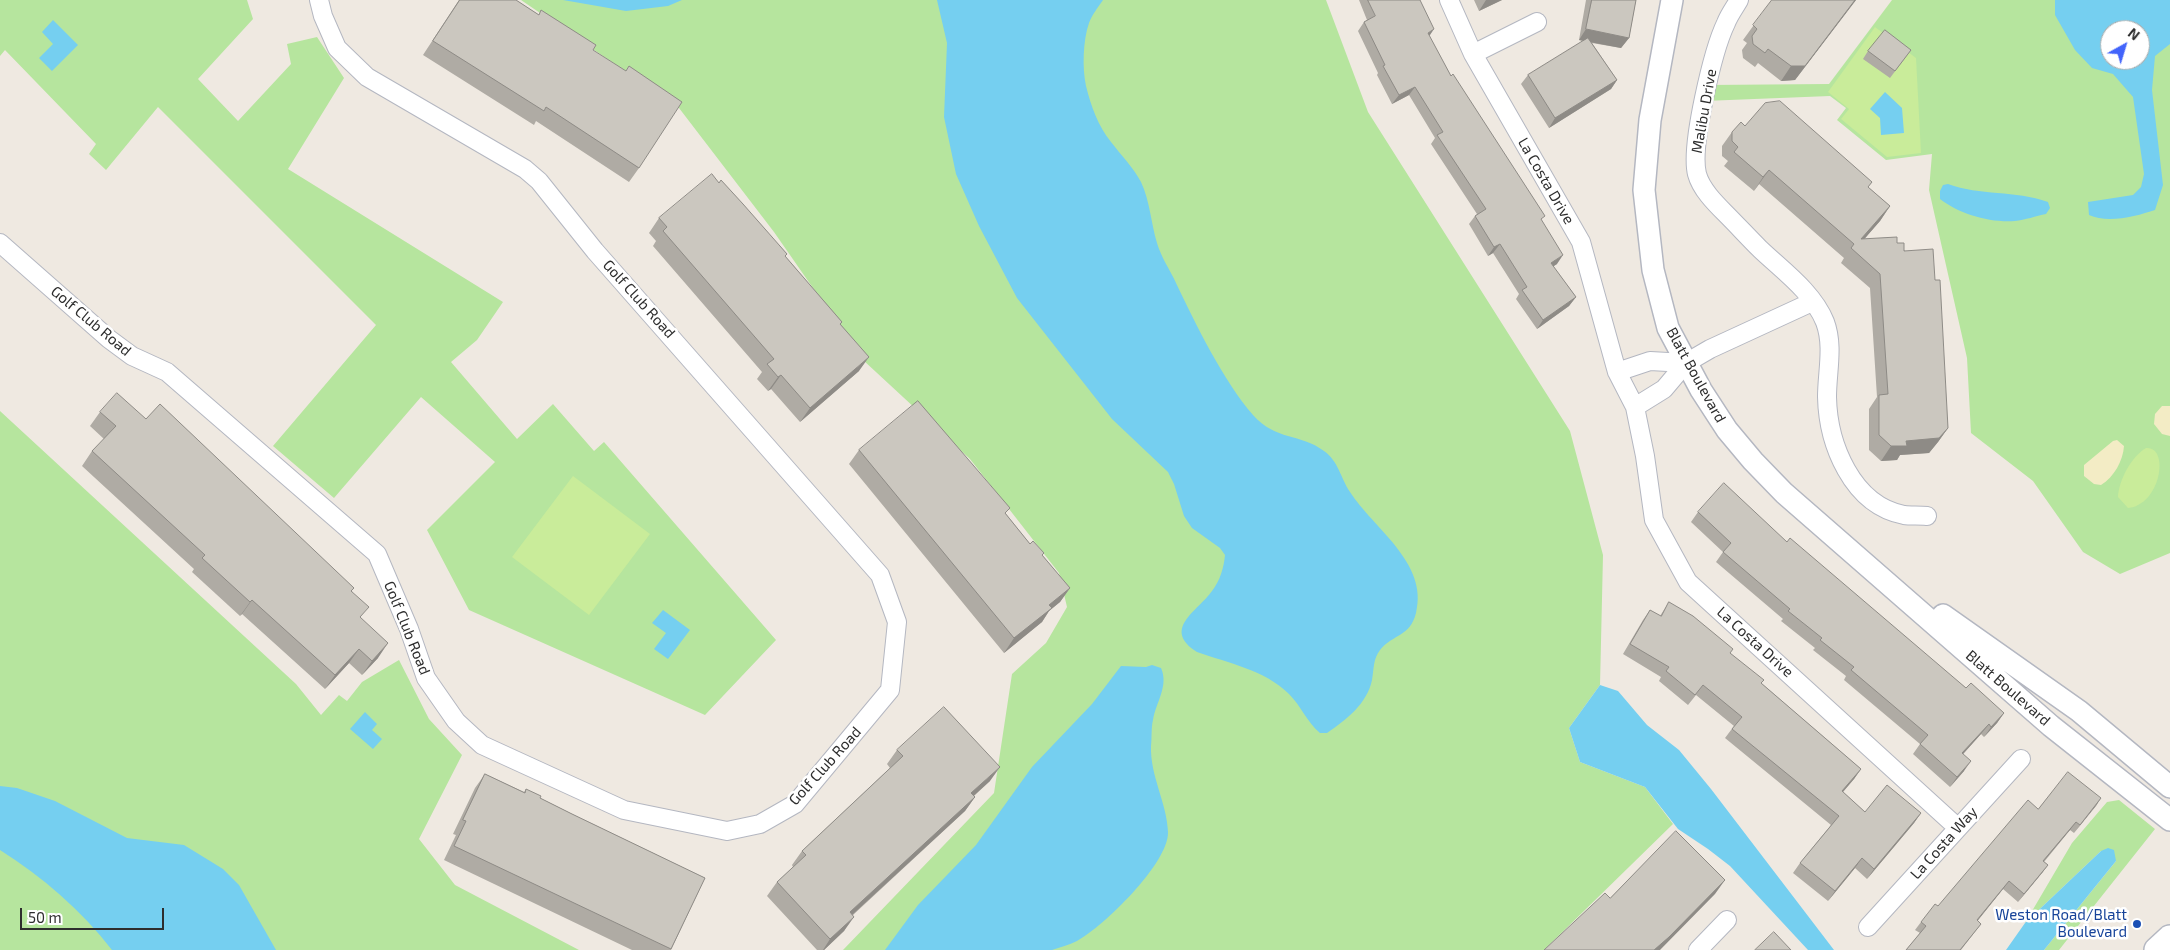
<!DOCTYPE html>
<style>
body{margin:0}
#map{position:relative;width:2170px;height:950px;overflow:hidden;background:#efe9e1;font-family:"Exo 2",sans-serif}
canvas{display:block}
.north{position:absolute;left:2100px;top:20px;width:50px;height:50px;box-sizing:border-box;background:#fff;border:1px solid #ababab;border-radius:50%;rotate:39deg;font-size:14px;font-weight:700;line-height:20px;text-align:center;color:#2e2e2e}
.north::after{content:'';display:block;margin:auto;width:18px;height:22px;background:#4264fb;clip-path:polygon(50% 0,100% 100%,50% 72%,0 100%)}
.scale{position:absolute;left:20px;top:908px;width:144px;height:22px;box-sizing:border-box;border:2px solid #2e2e2e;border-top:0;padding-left:6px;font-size:15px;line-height:18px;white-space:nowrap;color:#2e2e2e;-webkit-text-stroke:4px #fff;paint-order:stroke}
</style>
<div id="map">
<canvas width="2170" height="950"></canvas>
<div class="north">N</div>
<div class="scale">50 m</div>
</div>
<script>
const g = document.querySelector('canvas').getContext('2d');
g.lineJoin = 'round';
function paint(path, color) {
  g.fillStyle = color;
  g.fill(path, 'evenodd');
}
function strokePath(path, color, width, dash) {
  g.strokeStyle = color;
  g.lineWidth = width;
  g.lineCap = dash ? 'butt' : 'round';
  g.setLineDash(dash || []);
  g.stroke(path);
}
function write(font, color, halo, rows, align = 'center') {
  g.font = font + ' "Exo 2",sans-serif';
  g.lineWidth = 5;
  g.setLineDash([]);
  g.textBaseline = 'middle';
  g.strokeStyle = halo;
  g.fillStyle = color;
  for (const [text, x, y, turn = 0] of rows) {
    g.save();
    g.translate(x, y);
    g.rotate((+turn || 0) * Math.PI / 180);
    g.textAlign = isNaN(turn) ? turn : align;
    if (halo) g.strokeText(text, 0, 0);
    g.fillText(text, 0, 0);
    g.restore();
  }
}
paint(new Path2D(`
 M 0,0 L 247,0 L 253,19 L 198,79 L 238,121 L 291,64 L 287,44 L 317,37 L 344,78 L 288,169 L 503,302 L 477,340 L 451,362 L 517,439 L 553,404 L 594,451 L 604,442 L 776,640 L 705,715 L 469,610 L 427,530 L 495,462 L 421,397 L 334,498 L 273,446 L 376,325 L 158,107 L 106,170 L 89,154 L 96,144 L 5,50 L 0,56 Z
 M 521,0 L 1326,0 L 1368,112 L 1570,431 L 1603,555 L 1600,685 L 1569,728 L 1580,762 L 1645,787 L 1673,824 L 1544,950 L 843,950 L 994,793 L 1012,674 L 1046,643 L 1067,607 L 1059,573 L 970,459 L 863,360 L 774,232 L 679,108 Z
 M 1892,0 L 2170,0 L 2170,553 L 2120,574 L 2083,552 L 2033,481 L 1971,433 L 1967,358 L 1929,190 L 1932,154 L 1886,160 L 1837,120 L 1846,108 L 1830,96 L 1704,101 L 1707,85 L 1829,84 ZM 2110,30 L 2140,30 L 2140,60 L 2110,60 Z
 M 0,411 L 296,684 L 321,715 L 339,695 L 347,701 L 362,682 L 399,660 L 429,719 L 462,755 L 419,839 L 455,885 L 579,950 L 0,950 Z
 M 2119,800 L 2155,829 L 2059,950 L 2044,950 L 2116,861 L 2101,851 L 2025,923 L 2072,843 L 2107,802 Z`), '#b6e59e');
paint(new Path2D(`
 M 2162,406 L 2170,406 L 2170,436 L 2162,434 L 2154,424 L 2155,414 Z
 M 2117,440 L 2124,446 C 2123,461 2114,477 2101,485 L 2094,484 L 2084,476 L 2084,465 L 2113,441 Z`), '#f3ecc5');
paint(new Path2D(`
 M 1875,27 L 1916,58 L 1921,153 L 1887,157 L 1841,119 L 1849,109 L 1828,92 Z
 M 2146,448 C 2170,446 2161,505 2128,508 L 2118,497 C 2119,480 2131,457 2146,448 Z
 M 573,476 L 650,534 L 589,615 L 512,557 Z`), '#c9ec9a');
paint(new Path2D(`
 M 563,0 L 682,0 L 668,6 L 626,11 Z
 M 937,0 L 1103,0 C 1098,7 1092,15 1089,23 C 1083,40 1082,68 1086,86 C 1091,106 1098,126 1111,142 C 1121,155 1133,167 1141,182 C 1150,201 1151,223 1157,243 C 1161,257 1170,270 1176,283 C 1195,323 1224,382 1253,415 C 1276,441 1300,433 1324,451 C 1339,462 1340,477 1350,492 C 1373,528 1429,563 1416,613 C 1410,637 1393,634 1380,650 C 1373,659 1374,669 1372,680 C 1367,704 1346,720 1327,733 L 1320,733 C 1307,722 1301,706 1289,694 C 1265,670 1228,663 1197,652 C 1161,629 1198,611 1212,591 C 1220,581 1224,567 1225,555 L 1220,548 L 1192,528 L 1184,516 L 1174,484 L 1168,472 L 1112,419 L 1017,298 L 979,226 L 956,174 L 944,117 L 947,43 Z
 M 2055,0 L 2170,0 L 2170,44 L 2155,56 L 2152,90 L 2163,185 L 2155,210 C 2137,216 2108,224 2089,215 L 2088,202 L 2133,195 L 2141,187 L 2144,174 L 2133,97 L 2113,74 L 2092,68 L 2075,50 L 2055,15 ZM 2110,30 L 2140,30 L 2140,60 L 2110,60 Z
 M 53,20 L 78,45 L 52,71 L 39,58 L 53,44 L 42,32 Z
 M 1885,92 L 1902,108 L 1904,133 L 1881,135 L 1880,118 L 1870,109 Z
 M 1948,184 C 1980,196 2015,190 2048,202 L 2050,208 L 2046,214 C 2036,216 2025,220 2015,221 C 1990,223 1959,214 1940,199 L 1940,191 L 1943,185 Z
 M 663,610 L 690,630 L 668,659 L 654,649 L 666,633 L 652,623 Z
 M 1152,665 L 1161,668 C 1169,686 1156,702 1153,720 C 1151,728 1152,738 1151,746 C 1150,776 1167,803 1168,832 C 1169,863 1103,927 1077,941 C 1069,945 1060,947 1052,950 L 885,950 L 918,905 L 976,845 L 1032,767 L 1092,704 L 1121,666 L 1146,667 Z
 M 1600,685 L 1618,691 L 1647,725 L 1679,750 L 1711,789 L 1834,950 L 1808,950 L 1730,866 L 1708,849 L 1678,829 L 1645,787 L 1580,762 L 1569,728 Z
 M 365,712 L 377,724 L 372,730 L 382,739 L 373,749 L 350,729 Z
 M 0,786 L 17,788 L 55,801 L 127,838 L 184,845 L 223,869 L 239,885 L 276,950 L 112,950 C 81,910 43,877 0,850 Z
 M 2108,848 L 2114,850 L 2116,861 L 2044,950 L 2006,950 L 2025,923 L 2101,851 Z`), '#75cff0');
const minor = new Path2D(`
 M 1449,0 L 1473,54 L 1581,242 L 1617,372 L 1635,407 L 1645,456 L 1654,520 L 1688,582 L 1958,828
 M 1739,0 C 1735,7 1729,15 1726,23 C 1713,50 1690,146 1697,174 C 1701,189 1715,203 1725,213 C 1737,225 1748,237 1760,249 C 1782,270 1813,292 1825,322 C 1834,346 1827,372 1827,397 C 1828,444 1852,505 1904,515 C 1911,516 1919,515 1927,516
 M 1473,54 L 1537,22
 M 0,243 L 109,339 L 132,356 L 167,372 L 377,554 L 409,629 L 426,678 L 456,721 L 482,745 L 624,810 L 727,831 L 760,824 L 795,804 L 890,690 L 897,622 L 880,575 L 595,251 L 539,181 L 525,169 L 367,77 L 337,48 L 323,16 L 319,0
 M 1686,363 L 1710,349 L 1812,302
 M 1617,372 L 1650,361 L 1686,363 L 1664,389 L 1635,407
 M 1868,927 L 2021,759
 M 1698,950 L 1727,920`);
const tertiary = new Path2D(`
 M 1672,0 L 1650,120 L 1644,190 L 1653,270 L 1668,328 L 1701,390 L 1727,430 L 1753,461 L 1784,493 L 2051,726 L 2170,820
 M 1943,615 L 2079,711 L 2170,787`);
const secondary = new Path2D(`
 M 2157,950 L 2170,938`);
strokePath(minor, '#b4b7c1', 20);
strokePath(tertiary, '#b4b7c1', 24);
strokePath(secondary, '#b4b7c1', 28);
strokePath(minor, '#fff', 18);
strokePath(tertiary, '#fff', 21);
strokePath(secondary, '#fff', 25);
paint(new Path2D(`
 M 459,0 L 516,0 L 593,50 L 639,168 L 629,182 L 536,121 L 534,125 L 423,55 Z
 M 1359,0 L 1420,0 L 1429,36 L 1451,76 L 1542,221 L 1557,264 L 1553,266 L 1576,297 L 1569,306 L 1537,329 L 1516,299 L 1519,294 L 1493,253 L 1488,256 L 1469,224 L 1475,216 L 1477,214 L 1431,144 L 1435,138 L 1409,95 L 1392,104 L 1377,75 L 1378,73 L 1358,31 L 1364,22 L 1367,20 Z
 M 1474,0 L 1502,0 L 1479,11 Z
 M 1586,0 L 1636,0 L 1629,38 L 1621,48 L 1592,43 L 1617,80 L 1611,89 L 1549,128 L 1521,84 L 1528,75 L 1583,41 L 1579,40 Z
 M 1772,0 L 1856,0 L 1795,80 L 1781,81 L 1758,63 L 1755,67 L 1743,58 L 1742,50 L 1747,43 L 1743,40 Z
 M 1911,50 L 1890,78 L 1863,59 L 1868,51 Z
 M 1745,126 L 1872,182 L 1868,187 L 1890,206 L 1880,221 L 1864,239 L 1897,243 L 1935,280 L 1948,428 L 1938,442 L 1929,453 L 1900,455 L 1897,460 L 1881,461 L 1869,450 L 1869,409 L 1877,397 L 1870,288 L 1841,263 L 1844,258 L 1759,184 L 1754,191 L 1724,166 L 1728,161 L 1722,156 L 1722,146 L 1732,132 Z
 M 719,183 L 787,254 L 785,256 L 842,322 L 840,325 L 859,371 L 800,422 L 771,389 L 768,391 L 757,379 L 762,372 L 653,246 L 656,241 L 649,233 L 659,218 Z
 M 100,412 L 146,419 L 352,591 L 361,618 L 378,658 L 362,675 L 349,663 L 325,689 L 242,614 L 240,616 L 192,572 L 194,569 L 82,466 L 92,451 L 104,439 L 90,426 Z
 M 859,450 L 1006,514 L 1030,544 L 1044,553 L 1042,555 L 1070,588 L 1060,602 L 1049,611 L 1042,622 L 1004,653 L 849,464 Z
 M 1698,512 L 1787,542 L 1966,688 L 2004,713 L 1997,723 L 1984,737 L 1981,734 L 1963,754 L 1964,771 L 1950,787 L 1913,754 L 1920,744 L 1844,680 L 1846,676 L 1813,650 L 1815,648 L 1781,621 L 1783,619 L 1716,562 L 1723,552 L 1691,522 Z
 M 1669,602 L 1730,653 L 1761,683 L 1861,769 L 1854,779 L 1843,792 L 1865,812 L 1921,813 L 1914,823 L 1867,879 L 1855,868 L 1828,901 L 1793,873 L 1800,863 L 1831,825 L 1725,738 L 1734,726 L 1696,695 L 1688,705 L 1659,681 L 1661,677 L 1623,654 L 1643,620 L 1650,610 L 1660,616 Z
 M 897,750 L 990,781 L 974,796 L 975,797 L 965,811 L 853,915 L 844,931 L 824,950 L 817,950 L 767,896 L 777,882 L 793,867 L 792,865 L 802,851 L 890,768 L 887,764 Z
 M 485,774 L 524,792 L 526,789 L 540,798 L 572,814 L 705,878 L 671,950 L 632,950 L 444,860 L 456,835 L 453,834 L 475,788 Z
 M 2101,798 L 2074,833 L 2070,830 L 2044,862 L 2048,865 L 2042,873 L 2018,902 L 2003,889 L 1977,921 L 1981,924 L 1961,950 L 1906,950 L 1920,933 L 1915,930 L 1921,922 L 1938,906 Z`), '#afaba4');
paint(new Path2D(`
 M 1486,0 L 1502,0 L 1479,11 Z
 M 1855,0 L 1856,0 L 1795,80 L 1781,81 L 1791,66 Z
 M 1434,29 L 1428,38 L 1428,33 Z
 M 1586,29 L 1629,38 L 1621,48 L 1579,40 Z
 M 1617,80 L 1611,89 L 1549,128 L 1555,118 Z
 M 1415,87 L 1409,95 L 1392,104 L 1399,95 Z
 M 1769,170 L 1754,191 L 1763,177 Z
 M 1890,206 L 1880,221 L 1854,251 L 1861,239 Z
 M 1500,244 L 1493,253 L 1488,256 L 1494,247 Z
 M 1563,255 L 1557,264 L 1545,272 L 1551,263 Z
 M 1576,297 L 1569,306 L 1537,329 L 1543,320 Z
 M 869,357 L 859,371 L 800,422 L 810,408 Z
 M 781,375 L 771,389 L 768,391 L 778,377 Z
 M 1948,428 L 1938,442 L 1929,453 L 1900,455 L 1897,460 L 1881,461 L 1891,446 L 1906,441 Z
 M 1070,588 L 1060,602 L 1049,611 L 1042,622 L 1004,653 L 1014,638 L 1049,605 Z
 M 252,600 L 242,614 L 240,616 L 250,602 Z
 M 388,643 L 378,658 L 362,675 L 372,661 Z
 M 359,649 L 349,663 L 325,689 L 335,675 Z
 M 2004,713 L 1997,723 L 1984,737 L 1991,727 Z
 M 1989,724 L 1981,734 L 1955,763 L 1962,753 Z
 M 1971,761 L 1964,771 L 1950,787 L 1957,777 Z
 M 1000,767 L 990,781 L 961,807 L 971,793 Z
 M 1861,769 L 1854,779 L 1835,801 L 1842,791 Z
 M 975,797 L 965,811 L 840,926 L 850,912 Z
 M 2101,798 L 2096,806 L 2074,833 L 2080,825 Z
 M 1921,813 L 1914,823 L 1867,879 L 1874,869 Z
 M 2076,822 L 2070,830 L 2037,869 L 2043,861 Z
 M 1862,858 L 1855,868 L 1828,901 L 1835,891 Z
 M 2048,865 L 2042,873 L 2018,902 L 2024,894 Z
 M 1725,880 L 1715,894 L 1660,950 L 1654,950 Z
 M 2009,881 L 2003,889 L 1971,929 L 1977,920 Z
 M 854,917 L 844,931 L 824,950 L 823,950 L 830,939 Z`), '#8e8b86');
const building = new Path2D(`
 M 460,0 L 516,0 L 539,15 L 541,10 L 596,45 L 593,50 L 626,71 L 629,66 L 682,102 L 639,168 L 546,107 L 544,111 L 433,41 Z
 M 1368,0 L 1420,0 L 1434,29 L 1428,33 L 1451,76 L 1453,74 L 1545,216 L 1541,219 L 1563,255 L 1551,263 L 1576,297 L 1543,320 L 1522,290 L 1527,287 L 1500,244 L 1494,247 L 1475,216 L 1486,209 L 1437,135 L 1443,132 L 1415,87 L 1399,95 L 1383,66 L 1385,65 L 1364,22 L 1375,16 Z
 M 1592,0 L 1636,0 L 1629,38 L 1586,29 Z
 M 1772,0 L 1855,0 L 1805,66 L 1791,66 L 1768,49 L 1765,53 L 1753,44 L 1752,36 L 1757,29 L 1753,25 Z
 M 1885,30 L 1911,50 L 1895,71 L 1868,51 Z
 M 1588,38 L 1617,80 L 1555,118 L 1528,75 Z
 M 1780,101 L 1872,182 L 1868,187 L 1890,206 L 1861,239 L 1897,237 L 1897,243 L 1904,243 L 1904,251 L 1933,249 L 1935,280 L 1940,280 L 1948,428 L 1939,438 L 1906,441 L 1907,446 L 1891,446 L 1879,435 L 1879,395 L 1888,394 L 1880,274 L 1851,248 L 1854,244 L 1769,170 L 1763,177 L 1734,152 L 1738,147 L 1732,141 L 1732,132 L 1741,122 L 1745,126 L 1765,103 Z
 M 712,174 L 719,183 L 721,180 L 743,204 L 787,254 L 785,256 L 842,322 L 840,324 L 869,357 L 810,408 L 781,375 L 778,377 L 767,364 L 774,359 L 663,231 L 667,227 L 659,218 Z
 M 117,393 L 146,419 L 160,404 L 354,588 L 351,591 L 369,607 L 360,617 L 388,643 L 372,661 L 359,649 L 335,675 L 252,600 L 250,602 L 202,558 L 205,555 L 92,451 L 116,426 L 100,412 Z
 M 918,401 L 1010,508 L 1005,513 L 1030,544 L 1033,541 L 1044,553 L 1042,555 L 1070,588 L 1049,605 L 1052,608 L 1014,638 L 859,450 Z
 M 1724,483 L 1787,542 L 1790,538 L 1966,688 L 1971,683 L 2004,713 L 1991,727 L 1989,724 L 1962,753 L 1971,761 L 1957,777 L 1920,744 L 1928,735 L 1851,670 L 1854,667 L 1820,640 L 1822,638 L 1788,611 L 1790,609 L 1723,552 L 1731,543 L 1698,512 Z
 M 1669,602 L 1693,616 L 1733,649 L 1730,653 L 1764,680 L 1761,683 L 1861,769 L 1842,791 L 1865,812 L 1887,785 L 1921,813 L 1874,869 L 1862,858 L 1835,891 L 1800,863 L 1839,816 L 1732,729 L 1742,717 L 1703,685 L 1695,695 L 1666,671 L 1669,667 L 1630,644 L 1650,610 L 1661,616 Z
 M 944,707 L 1000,767 L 971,793 L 975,797 L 850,912 L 854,917 L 830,939 L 777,882 L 806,855 L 802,851 L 903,756 L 897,750 Z
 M 2068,772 L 2101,798 L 2080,825 L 2076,822 L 2043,861 L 2048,865 L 2024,894 L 2009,881 L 1977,920 L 1981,924 L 1960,950 L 1906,950 L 1926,926 L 1921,922 L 1935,904 L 1938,906 L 2028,800 L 2038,809 Z
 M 485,774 L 525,793 L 526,789 L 541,796 L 540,798 L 572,814 L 705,878 L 671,949 L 454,846 L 466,821 L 463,820 Z
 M 1676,831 L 1725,880 L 1669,937 L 1654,950 L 1544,950 L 1605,893 L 1610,898 Z
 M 1774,932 L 1791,950 L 1755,950 Z`);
paint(building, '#cbc7bf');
strokePath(building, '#8e8b86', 1);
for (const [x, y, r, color] of [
 [2137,924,5,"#1a4fb4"]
]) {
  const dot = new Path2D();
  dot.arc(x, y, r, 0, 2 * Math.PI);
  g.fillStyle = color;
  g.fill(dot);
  strokePath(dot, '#fff', 2);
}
write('15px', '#2e2e2e', '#fff', [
 ["Malibu Drive",1704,111,-80],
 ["La Costa Drive",1546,181,60],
 ["Golf Club Road",639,299,48],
 ["Golf Club Road",91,321,40],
 ["Blatt Boulevard",1696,375,61],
 ["Golf Club Road",407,628,68],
 ["La Costa Drive",1755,642,42],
 ["Blatt Boulevard",2008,688,41],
 ["Golf Club Road",825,766,-48],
 ["La Costa Way",1944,843,-48]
]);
write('15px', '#164399', '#fff', [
 ["Weston Road/Blatt",2127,915],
 ["Boulevard",2127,932]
], 'right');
</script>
